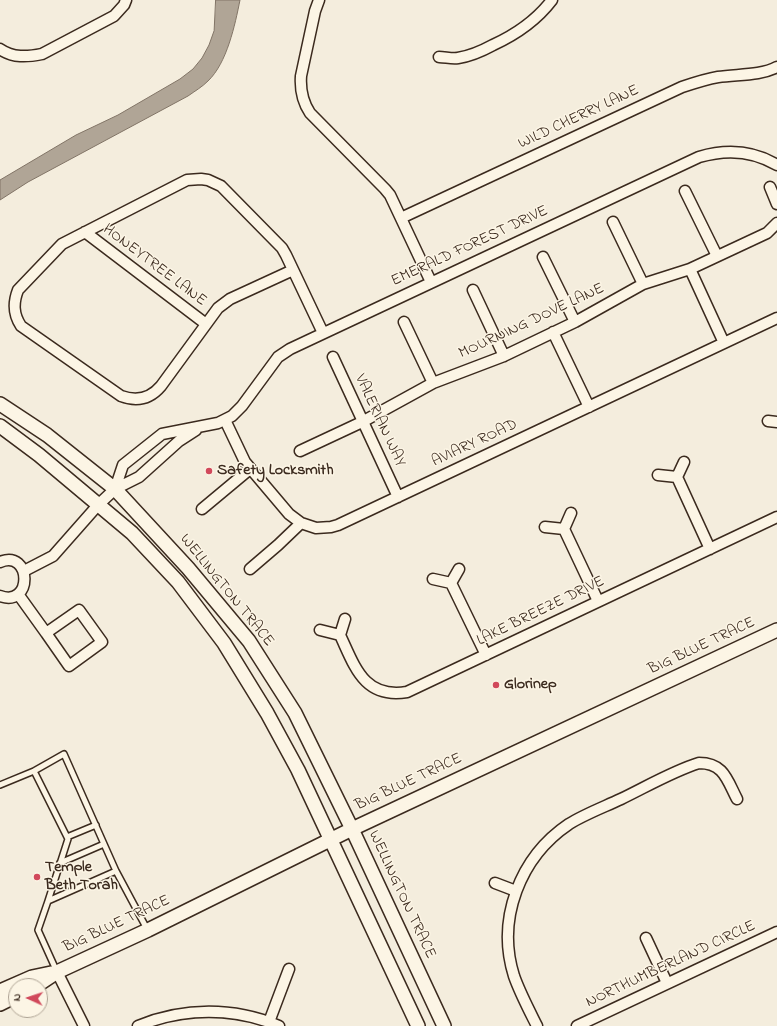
<!DOCTYPE html>
<style>
body{margin:0}
#map{position:relative;width:777px;height:1026px;overflow:hidden;background:#f4eddd;font-family:"Indie Flower",sans-serif}
canvas{display:block}
.north{position:absolute;left:8px;top:978px;width:40px;height:40px;box-sizing:border-box;background:#fcf5e5;border:1px solid #afa495;border-radius:50%;rotate:273deg;font-size:11px;font-weight:700;line-height:16px;text-align:center;color:#3b2a1e}
.north::after{content:'';display:block;margin:auto;width:14px;height:18px;background:#d1495b;clip-path:polygon(50% 0,100% 100%,50% 72%,0 100%)}
</style>
<div id="map">
<canvas width="777" height="1026"></canvas>
<div class="north">N</div>
</div>
<script>
const g = document.querySelector('canvas').getContext('2d');
g.lineJoin = 'round';
function paint(path, color) {
  g.fillStyle = color;
  g.fill(path, 'evenodd');
}
function strokePath(path, color, width, dash) {
  g.strokeStyle = color;
  g.lineWidth = width;
  g.lineCap = dash ? 'butt' : 'round';
  g.setLineDash(dash || []);
  g.stroke(path);
}
function write(font, color, halo, rows, align = 'center') {
  g.font = font + ' "Indie Flower",sans-serif';
  g.lineWidth = 3;
  g.setLineDash([]);
  g.textBaseline = 'middle';
  g.strokeStyle = halo;
  g.fillStyle = color;
  for (const [text, x, y, turn = 0] of rows) {
    g.save();
    g.translate(x, y);
    g.rotate((+turn || 0) * Math.PI / 180);
    g.textAlign = isNaN(turn) ? turn : align;
    if (halo) g.strokeText(text, 0, 0);
    g.fillText(text, 0, 0);
    g.restore();
  }
}
const water = new Path2D(`
 M 216,0 L 240,0 C 235,25 227,63 208,81 C 202,87 195,91 188,96 L 28,182 L 0,200 L 0,180 L 76,135 L 118,115 L 180,79 L 193,69 L 202,58 L 209,45 L 214,31 Z`);
paint(water, '#b0a596');
strokePath(water, '#817466', 1);
const service = new Path2D(`
 M 34,771 L 68,839 L 48,901
 M 0,785 L 34,771 L 64,754 L 116,871
 M 67,837 L 96,825
 M 60,863 L 104,844
 M 57,972 L 38,930 L 48,901 L 116,871 L 147,929`);
const minor = new Path2D(`
 M 319,0 L 315,11 L 301,76 C 300,90 302,101 310,113 L 385,189 L 390,195 L 431,282
 M 0,49 C 13,58 27,57 42,54 L 114,16 L 124,5 L 126,0
 M 439,57 C 445,57 452,59 458,58 C 471,56 482,51 493,45 C 517,34 536,21 552,0
 M 770,187 L 777,204
 M 685,191 L 717,256
 M 401,218 L 682,87 C 694,83 706,79 718,77 C 737,74 760,76 777,67
 M 613,222 L 643,284
 M 85,232 L 206,324
 M 543,257 L 575,322
 M 690,269 L 724,343
 M 293,270 L 230,299 L 218,308 L 161,386 C 150,399 137,402 121,396 L 21,326 C 13,314 13,303 18,290 L 62,244 L 187,180 L 201,179 L 208,180 L 221,186 L 282,248 L 286,255 L 323,333
 M 473,290 L 504,356
 M 404,322 L 433,383
 M 553,332 L 589,407
 M 333,357 L 398,497
 M 225,420 L 245,462 L 289,514 L 301,523 L 316,528 L 331,527 L 338,525 L 777,318
 M 768,421 L 777,422
 M 300,451 L 362,422 L 433,383 L 504,356 L 575,322 L 643,284 L 690,269 L 767,233 L 777,223
 M 658,475 L 677,477 L 684,462
 M 677,477 L 710,549
 M 115,489 L 123,465 L 162,434 L 218,423 L 232,416 L 242,406 L 278,357 L 290,349 L 699,157 C 726,149 752,150 777,165
 M 202,509 L 250,469
 M 545,527 L 564,529 L 571,513
 M 564,529 L 598,601
 M 0,562 C 32,549 33,608 0,596
 M 250,569 L 278,545 L 301,523
 M 24,571 L 53,556 L 98,505 L 115,489 L 139,477 L 179,441 L 196,430
 M 433,579 L 451,583 L 459,569
 M 451,583 L 486,655
 M 18,594 L 46,633 L 79,610 L 102,642 L 69,666 L 46,633
 M 320,630 L 340,635 L 345,619
 M 340,635 C 355,667 364,699 407,692 L 777,517
 M 495,883 L 516,891
 M 646,938 L 667,983
 M 57,972 L 84,1026
 M 269,1022 L 289,969
 M 138,1026 C 184,1007 234,1007 279,1026
 M 537,1026 C 529,1010 520,993 514,976 C 496,919 520,857 569,824 C 585,814 604,807 621,799 C 646,787 673,771 699,763 C 724,763 727,780 737,799
 M 577,1026 L 777,932`);
const tertiary = new Path2D(`
 M 0,404 L 47,435 L 115,489 L 188,568 L 249,641 L 295,713 L 352,829 L 444,1026
 M 0,426 L 39,455 L 132,533 L 178,582 L 224,643 L 267,713 L 298,770 L 418,1026
 M 36,986 L 57,972 L 148,930 L 352,829 L 777,630
 M 0,991 L 32,977 L 51,973
 M 0,1004 L 16,996`);
strokePath(service, '#3b2a1e', 8);
strokePath(minor, '#3b2a1e', 13);
strokePath(tertiary, '#3b2a1e', 16);
strokePath(service, '#fcf5e5', 5);
strokePath(minor, '#fcf5e5', 10);
strokePath(tertiary, '#fcf5e5', 13);
for (const [x, y, r, color] of [
 [209,471,4,"#d1495b"],
 [496,685,4,"#d1495b"],
 [37,877,4,"#d1495b"]
]) {
  const dot = new Path2D();
  dot.arc(x, y, r, 0, 2 * Math.PI);
  g.fillStyle = color;
  g.fill(dot);
  strokePath(dot, '#fcf5e5', 1.5);
}
write('16px', '#3b2a1e', '#fcf5e5', [
 ["WILD CHERRY LANE",579,118,-25],
 ["EMERALD FOREST DRIVE",470,247,-25],
 ["HONEYTREE LANE",154,266,37],
 ["MOURNING DOVE LANE",532,322,-25],
 ["VALERIAN WAY",379,421,65],
 ["AVIARY ROAD",475,444,-25],
 ["WELLINGTON TRACE",226,591,51],
 ["LAKE BREEZE DRIVE",541,612,-26],
 ["BIG BLUE TRACE",702,647,-25],
 ["BIG BLUE TRACE",409,783,-25],
 ["WELLINGTON TRACE",401,895,65],
 ["BIG BLUE TRACE",117,925,-25],
 ["NORTHUMBERLAND CIRCLE",671,965,-25]
]);
write('bold 16px', '#3b2a1e', '#fcf5e5', [
 ["Safety Locksmith",217,471],
 ["Glorinep",504,685],
 ["Temple",45,868],
 ["Beth Torah",45,886]
], 'left');
</script>
